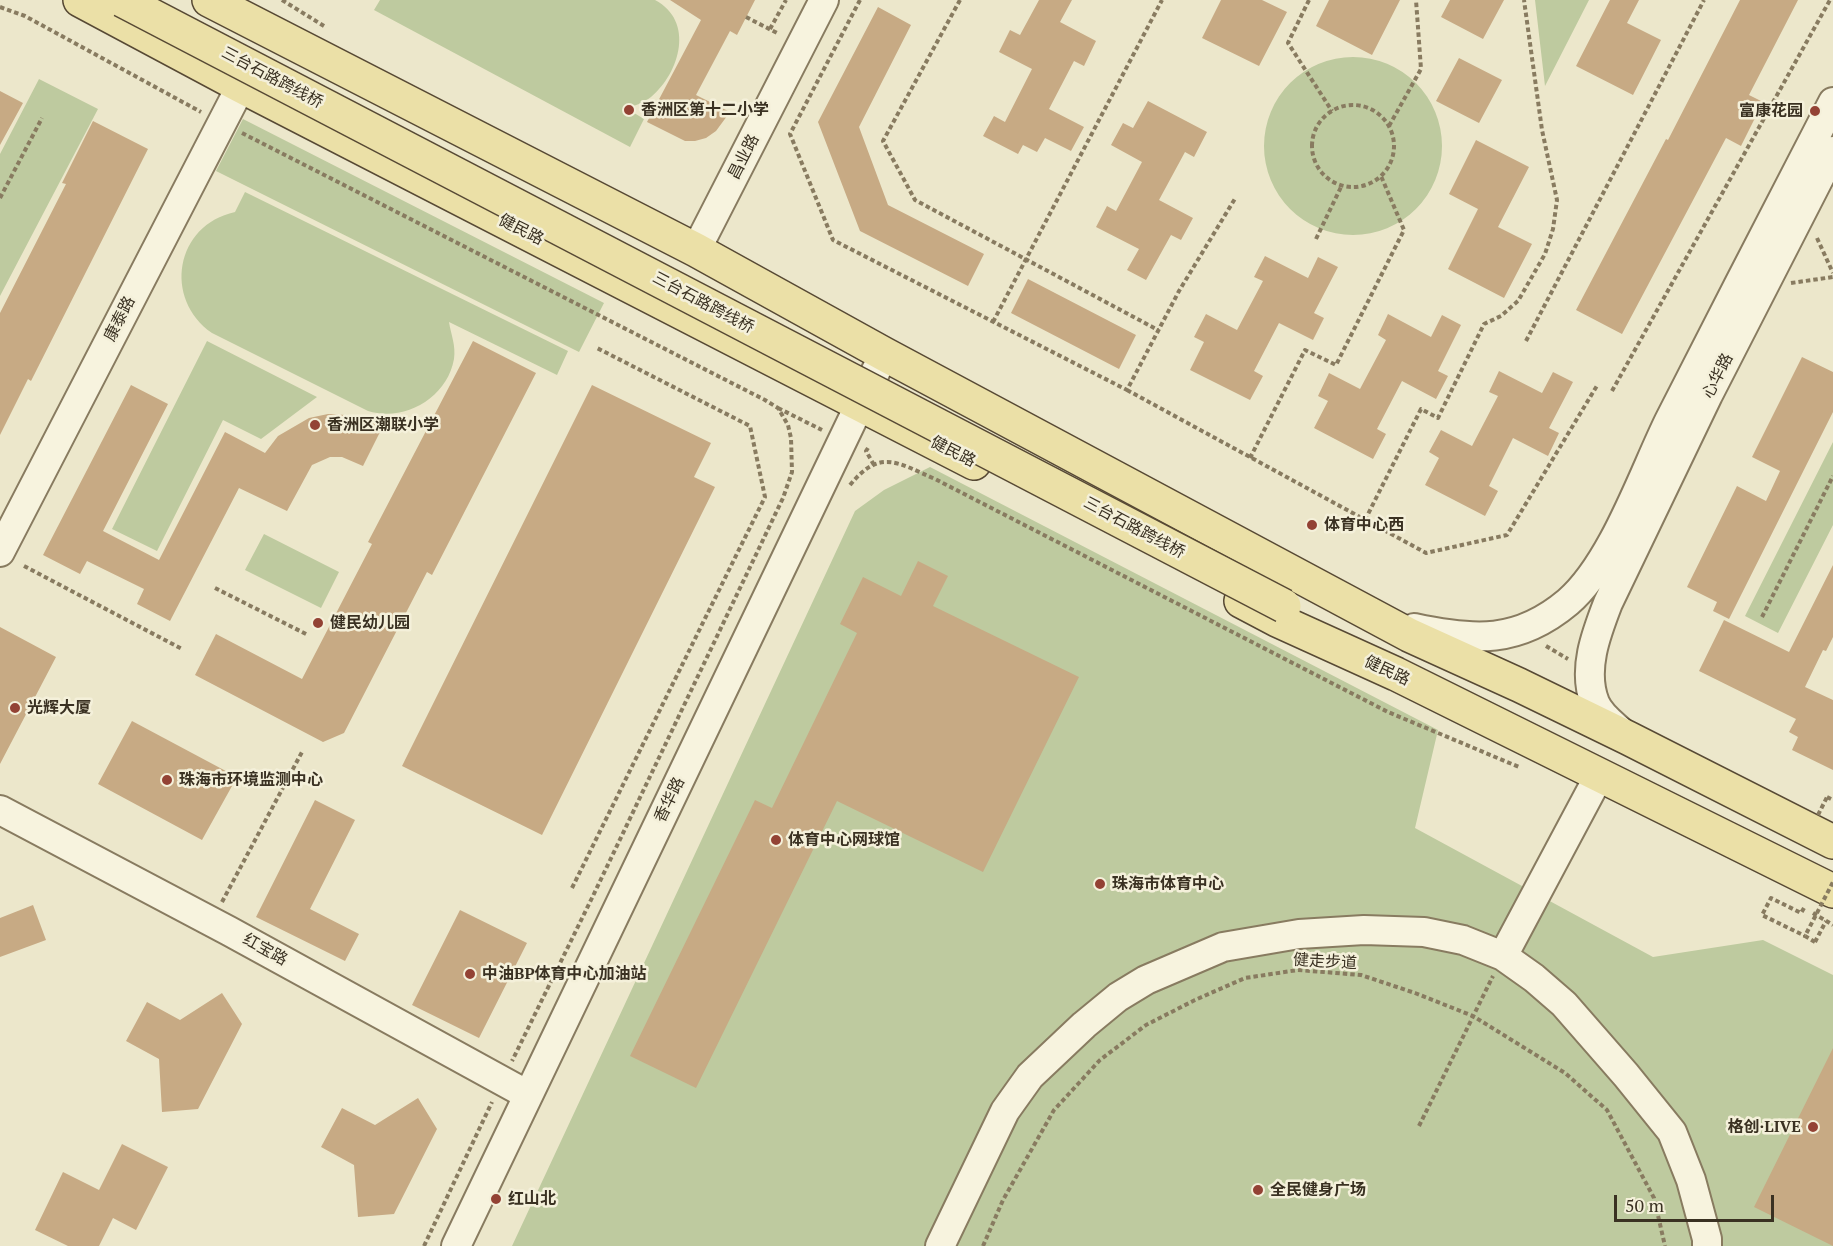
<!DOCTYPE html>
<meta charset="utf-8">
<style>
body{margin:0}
#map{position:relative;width:1833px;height:1246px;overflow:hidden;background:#ece7cb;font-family:"PT Serif",serif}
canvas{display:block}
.scale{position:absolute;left:1614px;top:1195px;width:160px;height:27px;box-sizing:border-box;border:3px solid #3a3122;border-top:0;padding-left:8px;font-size:18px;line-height:21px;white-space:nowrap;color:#3a3122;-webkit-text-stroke:4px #f4f0da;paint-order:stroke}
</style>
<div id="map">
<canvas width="1833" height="1246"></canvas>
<div class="scale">50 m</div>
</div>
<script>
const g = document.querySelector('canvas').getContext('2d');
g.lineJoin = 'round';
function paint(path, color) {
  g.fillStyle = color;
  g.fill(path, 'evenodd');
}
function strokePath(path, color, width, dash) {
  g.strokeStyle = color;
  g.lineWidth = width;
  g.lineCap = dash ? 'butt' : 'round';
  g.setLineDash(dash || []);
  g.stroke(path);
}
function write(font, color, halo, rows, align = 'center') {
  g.font = font + ' "PT Serif","Noto Sans SC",serif';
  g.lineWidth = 5;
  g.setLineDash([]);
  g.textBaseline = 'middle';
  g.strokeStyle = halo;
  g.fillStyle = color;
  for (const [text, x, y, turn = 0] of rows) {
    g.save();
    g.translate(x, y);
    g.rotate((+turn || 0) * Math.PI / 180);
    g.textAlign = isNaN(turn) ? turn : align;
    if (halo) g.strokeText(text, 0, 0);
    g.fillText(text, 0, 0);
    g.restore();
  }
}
paint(new Path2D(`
 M 380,0 L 655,0 C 695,21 680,73 651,97 C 644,103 634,106 626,108 L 644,119 L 630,147 L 374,10 Z
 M 1535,0 L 1589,0 L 1545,86 Z
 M1264 146a89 89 0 1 1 178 0a89 89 0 1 1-178 0Z
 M 39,79 L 98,109 L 0,296 L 0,154 Z
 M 243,119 L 604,303 L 579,352 L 216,171 Z
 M 245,192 L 568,351 L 557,375 L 449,322 C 451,335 456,345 454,359 C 447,398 405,422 368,411 L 212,333 C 163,299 175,225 235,212 Z
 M 207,341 L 317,397 L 261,439 L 223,420 L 157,551 L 112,529 Z
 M 1833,442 L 1833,525 L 1778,633 L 1745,616 Z
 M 930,467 L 1438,730 L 1415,828 L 1653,957 L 1763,940 L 1833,975 L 1833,1246 L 512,1246 L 855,511 L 884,490 Z
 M 264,534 L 339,572 L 321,608 L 245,570 Z`), '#beca9f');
paint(new Path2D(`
 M 670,0 L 755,0 L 737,35 L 730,31 L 696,95 L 730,112 L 716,131 L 706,138 L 695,141 L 685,141 L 647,122 L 701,20 Z
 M 1039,0 L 1072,0 L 1060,22 L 1096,41 L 1084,66 L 1074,61 L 1049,109 L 1084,127 L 1071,151 L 1045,138 L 1037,152 L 1023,145 L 1018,154 L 983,136 L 994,116 L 1005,122 L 1032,69 L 999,52 L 1010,30 L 1020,35 Z
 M 1221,0 L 1262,0 L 1287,12 L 1259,66 L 1202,38 Z
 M 1329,0 L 1400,0 L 1372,55 L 1316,26 Z
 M 1450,0 L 1504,0 L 1483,39 L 1441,17 Z
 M 1610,0 L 1639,0 L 1627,23 L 1661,40 L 1633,95 L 1576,66 Z
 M 1740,0 L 1798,0 L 1749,95 L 1763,102 L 1741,146 L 1726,138 L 1622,334 L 1576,310 L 1666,139 L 1668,140 Z
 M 878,7 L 911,25 L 859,127 L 888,205 L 984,254 L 968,286 L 860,231 L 818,122 Z
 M 1459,58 L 1502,80 L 1479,123 L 1436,101 Z
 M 0,91 L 23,103 L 0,145 Z
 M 1148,101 L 1207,132 L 1194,157 L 1185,152 L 1159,200 L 1193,218 L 1181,240 L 1171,235 L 1146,280 L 1127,270 L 1139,249 L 1096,227 L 1107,206 L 1116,211 L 1142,162 L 1111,145 L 1123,123 L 1133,128 Z
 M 93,121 L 148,149 L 31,381 L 28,379 L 0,435 L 0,313 L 66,184 L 62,183 Z
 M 1476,140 L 1529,167 L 1498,227 L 1532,244 L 1504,298 L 1448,269 L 1478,209 L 1449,194 Z
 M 1265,256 L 1308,278 L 1318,257 L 1338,267 L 1314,313 L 1324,318 L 1313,340 L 1279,323 L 1254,371 L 1263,376 L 1250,400 L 1190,370 L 1204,342 L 1194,337 L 1206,314 L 1237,330 L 1263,281 L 1254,277 Z
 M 1028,279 L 1136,335 L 1119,369 L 1011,313 Z
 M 1388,314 L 1431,337 L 1442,315 L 1461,325 L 1438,371 L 1448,376 L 1436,399 L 1402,381 L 1377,429 L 1386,434 L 1373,459 L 1314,428 L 1328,401 L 1318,396 L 1329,373 L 1360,389 L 1386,340 L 1378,335 Z
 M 473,341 L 536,373 L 432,575 L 427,572 L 344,733 L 323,742 L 195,675 L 216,634 L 302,679 L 372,544 L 368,542 Z
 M 1802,357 L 1833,372 L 1833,412 L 1729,619 L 1713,611 L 1717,602 L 1687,587 L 1737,486 L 1766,501 L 1780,471 L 1752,457 Z
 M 1499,371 L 1542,393 L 1553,372 L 1573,382 L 1549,428 L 1559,433 L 1548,456 L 1513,438 L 1489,486 L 1498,491 L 1485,516 L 1425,485 L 1439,458 L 1429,452 L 1441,430 L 1472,446 L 1498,396 L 1489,392 Z
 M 131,385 L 168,404 L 103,531 L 159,560 L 225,432 L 265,453 L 278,436 L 309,418 L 328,414 L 364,416 L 383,426 L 363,466 L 342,457 L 330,457 L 312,465 L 287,511 L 239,488 L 170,621 L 137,604 L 144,589 L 87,561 L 80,574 L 43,555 Z
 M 592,385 L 711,443 L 694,477 L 715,487 L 542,835 L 402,766 Z
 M 918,561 L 948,576 L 933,606 L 1079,677 L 983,872 L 837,801 L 696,1088 L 630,1056 L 755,800 L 772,808 L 857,633 L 840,624 L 863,577 L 901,596 Z
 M 1833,565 L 1833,637 L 1826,651 L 1823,650 L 1805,687 L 1833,700 L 1833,770 L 1792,750 L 1798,737 L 1789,732 L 1796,719 L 1699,671 L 1724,620 L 1789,652 Z
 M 0,627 L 56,657 L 0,764 Z
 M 132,721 L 237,777 L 202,840 L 98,784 Z
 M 315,800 L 355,820 L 310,909 L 359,934 L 345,961 L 256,917 Z
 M 33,905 L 46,940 L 0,957 L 0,918 Z
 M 460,910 L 527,943 L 479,1038 L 412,1005 Z
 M 222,993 L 242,1024 L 198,1109 L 162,1112 L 159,1059 L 126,1041 L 147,1002 L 180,1020 Z
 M 1833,1048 L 1833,1246 L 1754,1207 Z
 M 418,1098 L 437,1129 L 394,1214 L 358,1217 L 354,1165 L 321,1147 L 342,1108 L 375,1125 Z
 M 122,1144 L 168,1167 L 136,1230 L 113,1218 L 99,1246 L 68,1246 L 35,1230 L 63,1172 L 99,1190 Z`), '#c7aa84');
const minor = new Path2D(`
 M 696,250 L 824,0
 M 0,552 L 241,86
 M 1414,628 C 1474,641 1518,644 1568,602 C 1613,563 1643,474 1669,421 C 1723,314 1778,209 1833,102
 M 1620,731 C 1611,723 1600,715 1595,703 C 1582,670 1596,634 1608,603 L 1708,395 L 1833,151
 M 0,810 L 229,931 L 528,1095
 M 1503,956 L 1600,774
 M 456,1246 L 884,354
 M 940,1246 L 1005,1111 L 1030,1076 L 1084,1025 L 1118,997 L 1146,980 L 1223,947 L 1299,934 L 1364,930 L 1424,932 L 1463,940 L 1503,956 L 1534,978 L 1564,1004 L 1626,1075 L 1672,1132 L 1691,1180 L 1707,1239 L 1707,1246`);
const major = new Path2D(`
 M 80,0 L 241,86 L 974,463
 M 209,0 L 696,250 L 884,354 L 1409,635 L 1519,685 L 1628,738 L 1833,842
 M 1241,601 L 1277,620 L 1396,674 L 1833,891`);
strokePath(minor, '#887b60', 32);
strokePath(major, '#574934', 36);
strokePath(new Path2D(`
 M 282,0 L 324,26
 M 860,0 L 790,134 L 833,240 L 1127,390 L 1179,291 L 1236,197
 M 960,0 L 883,141 L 915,200 L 1158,330
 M 1309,0 L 1288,43 L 1332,111
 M 0,7 L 25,16 L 201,112
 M 746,17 L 779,34
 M 770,29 L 786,0
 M1312 146a41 41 0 1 1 82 0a41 41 0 1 1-82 0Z
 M 1389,126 L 1421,69 L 1416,0
 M 242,133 L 765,400 L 778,408 L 788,425 L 791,438 L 792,472 L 783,498 L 592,898 L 512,1061
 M 0,198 L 42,118
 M 1817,238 L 1833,273
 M 1316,239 L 1342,185
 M 1791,283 L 1833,277
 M 993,322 L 1162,0
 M 1526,341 L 1704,0
 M 1127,390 L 1426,553 L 1507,535 L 1598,384
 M 1612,391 L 1830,0
 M 778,408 L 822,430
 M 868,448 L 866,451 L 874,465
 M 1250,458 L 1305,350 L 1336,365 L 1404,230 L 1381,176
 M 850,485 C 880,448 898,463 935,479 L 1388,712 L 1519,767
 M 1365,520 L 1421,409 L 1438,418 L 1484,324 L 1501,316 L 1518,301 L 1545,254 L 1553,229 L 1557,200 L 1542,130 L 1524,0
 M 24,566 L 182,649
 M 215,588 L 308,635
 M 1762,617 L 1833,476
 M 1546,646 L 1568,659
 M 1827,797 L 1833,800
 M 572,888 L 765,497 L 750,426 L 597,348
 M 222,902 L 302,752
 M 1804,908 L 1801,913 L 1771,898 L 1762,915 L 1805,936
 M 1813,913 L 1833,925
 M 1815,942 L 1826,921
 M 1419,1126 L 1493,976
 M 424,1246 L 492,1102
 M 983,1246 L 1003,1200 L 1054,1110 L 1100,1060 L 1146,1025 L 1195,1000 L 1245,978 L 1298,970 L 1361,975 L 1415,993 L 1473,1016 L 1565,1073 L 1607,1110 L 1654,1198 L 1665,1246`), '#887b60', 4, [4.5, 3]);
strokePath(minor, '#f7f3de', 28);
strokePath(major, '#ebe0a7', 33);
const majorBridge = new Path2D(`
 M 122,0 L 1284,606`);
strokePath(majorBridge, '#574934', 36, []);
strokePath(new Path2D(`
 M 1818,815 L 1827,797
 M 1815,942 L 1805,936 L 1833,882`), '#887b60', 4, [4.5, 3]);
strokePath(majorBridge, '#ebe0a7', 33);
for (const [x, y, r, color] of [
 [629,110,6,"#934234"],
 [1815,111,6,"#934234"],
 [315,425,6,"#934234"],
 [1312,525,6,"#934234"],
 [318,623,6,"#934234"],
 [15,708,6,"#934234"],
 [167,780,6,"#934234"],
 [776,840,6,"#934234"],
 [1100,884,6,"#934234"],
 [470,974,6,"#934234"],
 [1813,1127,6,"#934234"],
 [1258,1190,6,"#934234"],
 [496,1199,6,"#934234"]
]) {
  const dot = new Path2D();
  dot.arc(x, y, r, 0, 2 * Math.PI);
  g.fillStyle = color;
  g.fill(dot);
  strokePath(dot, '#f4f0da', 2);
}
write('16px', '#3a3122', '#f4f0da', [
 ["三台石路跨线桥",272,78,28],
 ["昌业路",744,157,-63],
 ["健民路",521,230,27],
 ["三台石路跨线桥",703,303,28],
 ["康泰路",120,319,-63],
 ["心华路",1718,376,-63],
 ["健民路",953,452,27],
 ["三台石路跨线桥",1134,528,28],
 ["健民路",1387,671,25],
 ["香华路",670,800,-64],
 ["红宝路",265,950,29],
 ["健走步道",1325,962,3]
]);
write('bold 16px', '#3a3122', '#f4f0da', [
 ["香洲区第十二小学",641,110],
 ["富康花园",1803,111,"right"],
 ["香洲区潮联小学",327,425],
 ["体育中心西",1324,525],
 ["健民幼儿园",330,623],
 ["光辉大厦",27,708],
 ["珠海市环境监测中心",179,780],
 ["体育中心网球馆",788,840],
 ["珠海市体育中心",1112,884],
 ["中油BP体育中心加油站",482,974],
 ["格创·LIVE",1801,1127,"right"],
 ["全民健身广场",1270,1190],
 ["红山北",508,1199]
], 'left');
</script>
